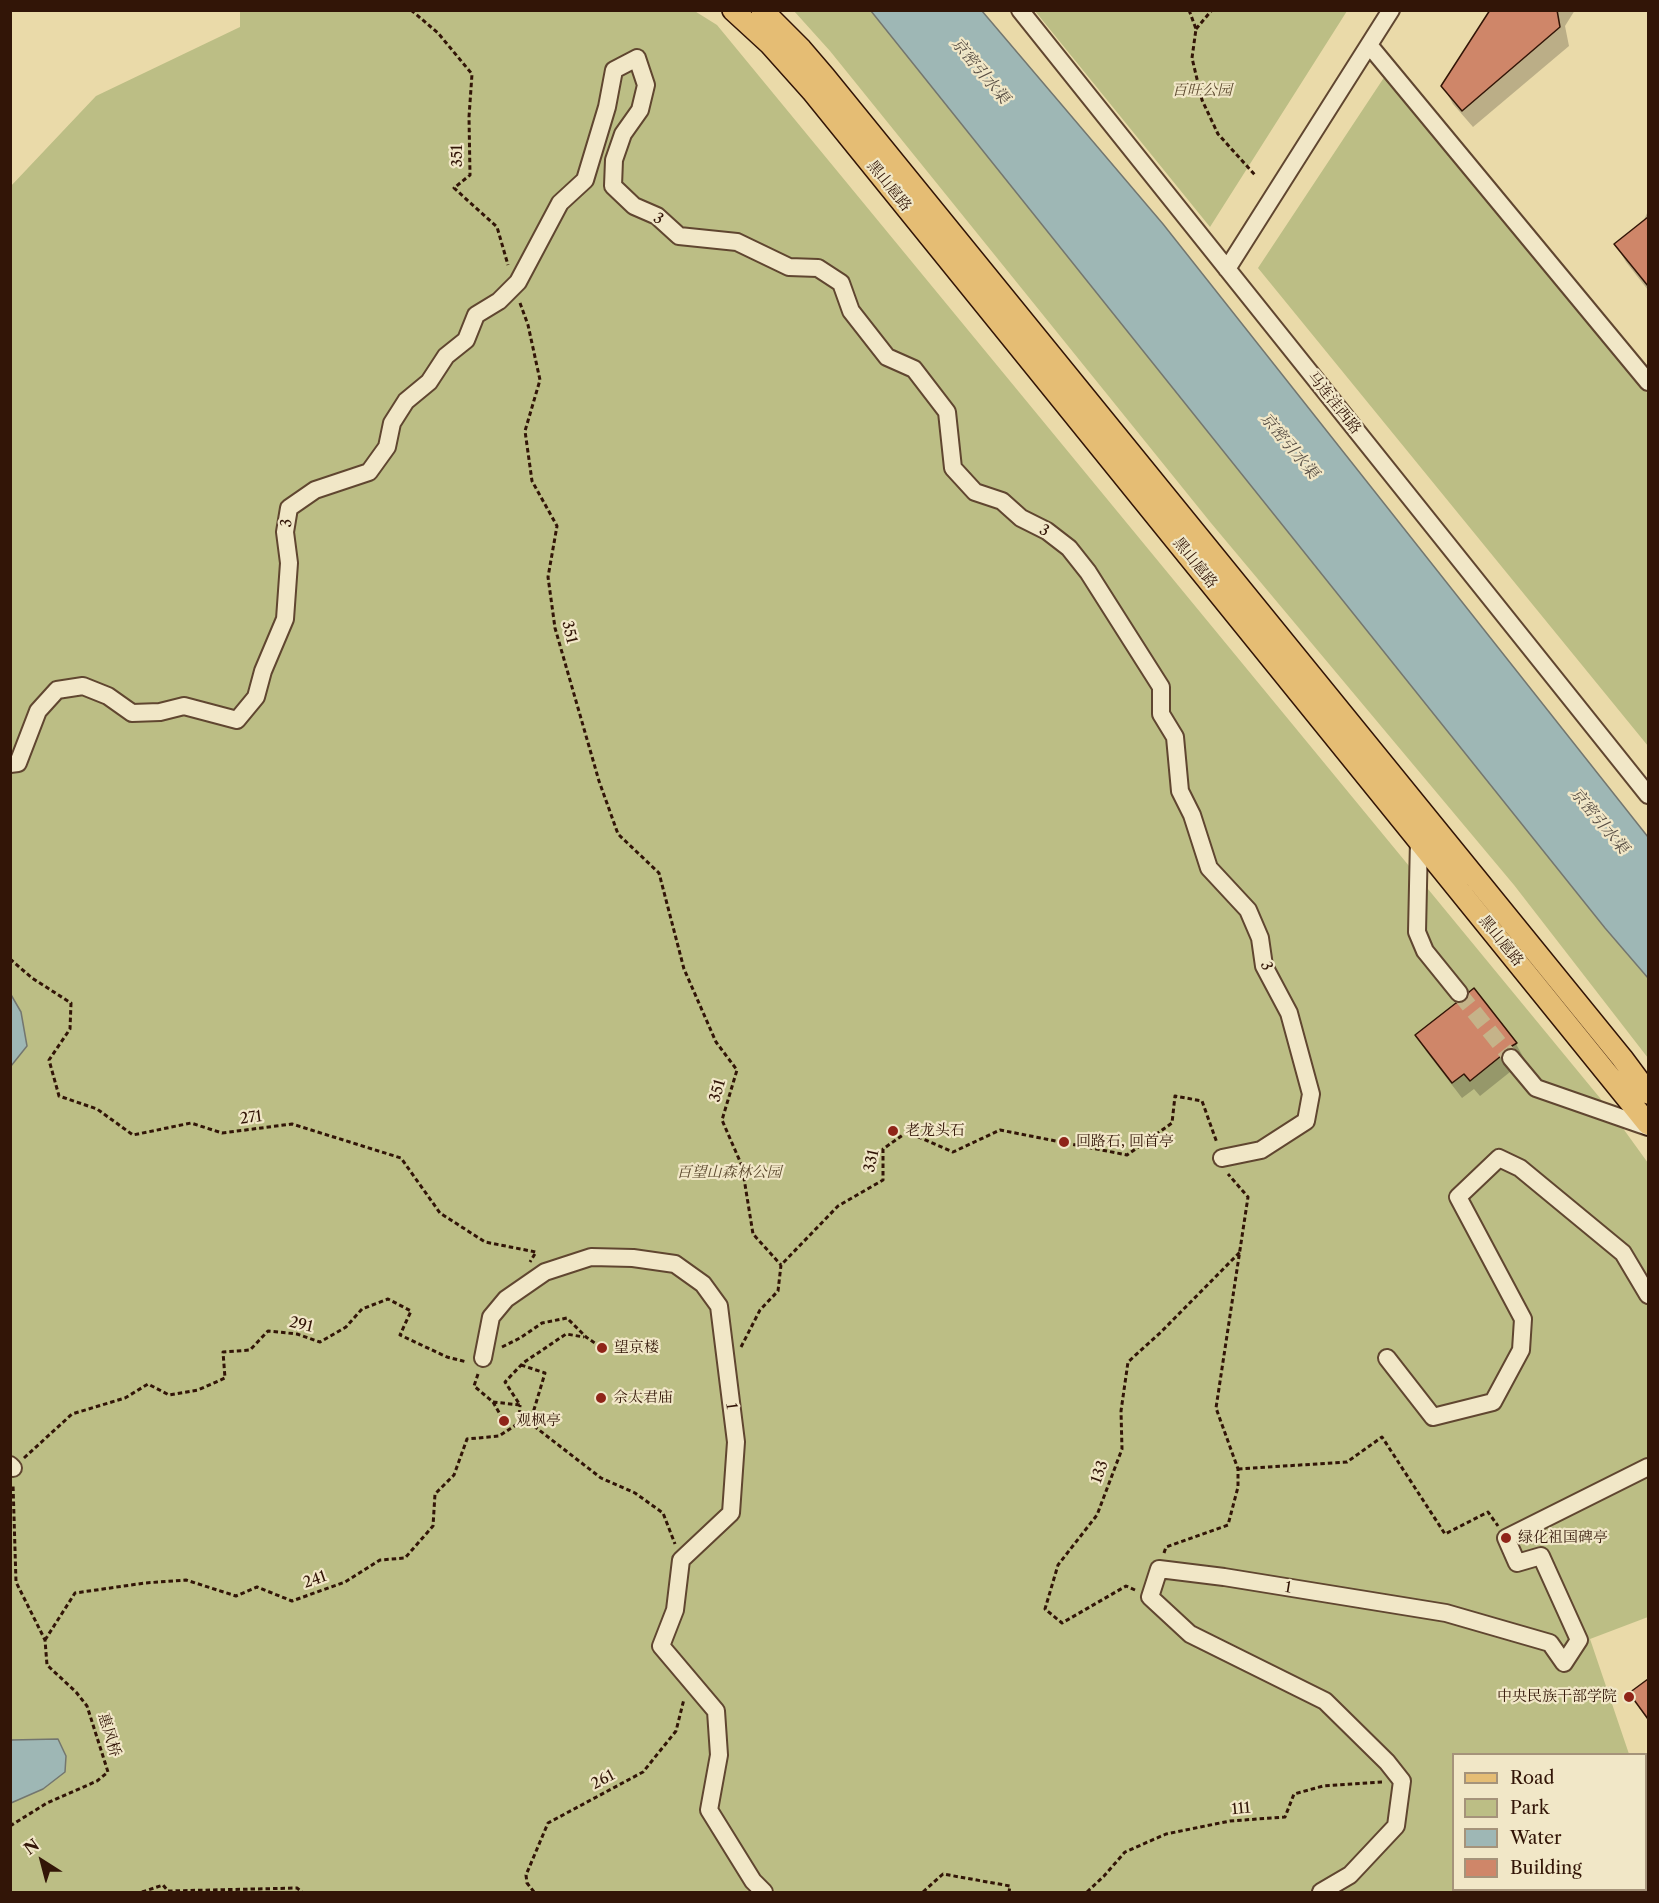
<!DOCTYPE html>
<meta charset="utf-8">
<style>
body{margin:0}
#map{position:relative;width:1659px;height:1903px;overflow:hidden;background:#eadaa9;font-family:"Libre Caslon Text",serif}
canvas{display:block}
.frame{position:absolute;inset:0;border:12px solid #321507;pointer-events:none}
.legend{position:absolute;left:1452px;top:1753px;width:195px;height:138px;box-sizing:border-box;background:#f1e7c7;border:2px solid #a5937a;margin:0;padding:8px 10px;list-style:none;font-size:18px;color:#321507}
.legend li{display:flex;align-items:center;gap:12px;height:30px}
.legend b{width:30px;border:2px solid #a5937a}
.north{position:absolute;left:12px;top:1831px;width:60px;height:60px;-webkit-text-stroke:4px #f1e7c7;paint-order:stroke;rotate:324deg;font-size:16px;font-weight:700;line-height:24px;text-align:center;color:#321507}
.north::after{content:'';display:block;margin:auto;width:21px;height:27px;background:#321507;clip-path:polygon(50% 0,100% 100%,50% 72%,0 100%)}
</style>
<div id="map">
<canvas width="1659" height="1903"></canvas>
<div class="frame"></div>
<ul class="legend">
<li><b style="height:8px;background:#e5bd74"></b>Road</li>
<li><b style="height:16px;background:#bcbe85"></b>Park</li>
<li><b style="height:16px;background:#9eb7b5"></b>Water</li>
<li><b style="height:16px;background:#cf8669"></b>Building</li>
</ul>
<div class="north">N</div>
</div>
<script>
const g = document.querySelector('canvas').getContext('2d');
g.lineJoin = 'round';
function paint(path, color) {
  g.fillStyle = color;
  g.fill(path, 'evenodd');
}
function strokePath(path, color, width, dash) {
  g.strokeStyle = color;
  g.lineWidth = width;
  g.lineCap = dash ? 'butt' : 'round';
  g.setLineDash(dash || []);
  g.stroke(path);
}
function write(font, color, halo, rows, align = 'center') {
  g.font = font + ' "Libre Caslon Text","Noto Serif SC",serif';
  g.lineWidth = 4.5;
  g.setLineDash([]);
  g.textBaseline = 'middle';
  g.strokeStyle = halo;
  g.fillStyle = color;
  for (const [text, x, y, turn = 0] of rows) {
    g.save();
    g.translate(x, y);
    g.rotate((+turn || 0) * Math.PI / 180);
    g.textAlign = isNaN(turn) ? turn : align;
    if (halo) g.strokeText(text, 0, 0);
    g.fillText(text, 0, 0);
    g.restore();
  }
}
paint(new Path2D(`
 M 693,10 L 717,25 L 1609,1109 L 1648,1163 L 1648,1617 L 1590,1639 L 1629,1754 L 1454,1754 L 1454,1890 L 1646,1890 L 1646,1802 L 1648,1811 L 1648,1892 L 11,1892 L 10,187 L 96,96 L 240,27 L 240,11 Z
 M 794,11 L 871,11 L 879,21 L 1605,928 L 1648,978 L 1648,1058 L 1514,885 L 1211,523 L 830,51 Z
 M 1035,11 L 1347,11 L 1210,227 Z
 M 1385,76 L 1648,394 L 1648,746 L 1258,268 Z`), '#bcbe85');
const water = new Path2D(`
 M 871,11 L 982,11 L 1163,224 L 1648,837 L 1648,978 L 1605,928 Z
 M 10,993 L 21,1012 L 27,1046 L 11,1066 Z
 M 58,1739 L 66,1756 L 65,1772 L 43,1789 L 11,1803 L 11,1740 Z`);
paint(water, '#9eb7b5');
strokePath(water, '#73766f', 1.5);
paint(new Path2D(`
 M 1492,10 L 1575,10 L 1565,26 L 1569,46 L 1473,127 L 1453,104 L 1443,86 Z
 M 1648,211 L 1648,290 L 1626,262 L 1616,245 L 1642,224 Z
 M 1474,991 L 1516,1044 L 1525,1060 L 1514,1066 L 1510,1072 L 1480,1096 L 1474,1089 L 1462,1098 L 1426,1051 L 1416,1035 L 1466,1003 Z
 M 1648,1681 L 1648,1721 L 1631,1694 Z`), '#0003');
const building = new Path2D(`
 M 1490,10 L 1557,10 L 1560,27 L 1462,111 L 1441,86 Z
 M 1648,217 L 1648,286 L 1614,244 Z
 M 1474,988 L 1517,1043 L 1505,1050 L 1501,1056 L 1470,1081 L 1464,1074 L 1452,1083 L 1415,1035 L 1456,1003 L 1465,1001 L 1469,992 Z
 M 1648,1679 L 1648,1719 L 1629,1693 Z`);
paint(building, '#cf8669');
strokePath(building, '#321507', 1.5);
strokePath(new Path2D(`
 M 1459,993 L 1511,1058`), '#c5b389', 16, [16, 8]);
const minor = new Path2D(`
 M 1020,10 L 1648,795
 M 1369,45 L 1648,382
 M 1227,269 L 1391,10
 M 10,764 L 18,763 L 38,711 L 57,690 L 83,686 L 108,696 L 132,713 L 160,712 L 184,706 L 237,720 L 256,697 L 263,671 L 285,619 L 289,563 L 285,532 L 289,508 L 315,490 L 369,472 L 387,447 L 392,423 L 406,401 L 429,382 L 446,356 L 466,340 L 476,315 L 499,301 L 518,282 L 560,203 L 585,180 L 607,107 L 614,70 L 637,58 L 646,85 L 640,110 L 623,134 L 614,160 L 613,186 L 634,206 L 657,216 L 679,236 L 737,242 L 789,267 L 818,268 L 841,283 L 851,311 L 887,357 L 914,369 L 947,412 L 953,468 L 975,492 L 1002,501 L 1021,518 L 1047,531 L 1069,548 L 1088,572 L 1161,687 L 1161,714 L 1175,737 L 1180,791 L 1192,815 L 1209,868 L 1248,910 L 1260,938 L 1264,966 L 1289,1013 L 1311,1094 L 1306,1121 L 1261,1150 L 1222,1158
 M 1419,840 L 1417,932 L 1425,951 L 1459,993
 M 1511,1058 L 1536,1088 L 1648,1127
 M 483,1358 L 491,1317 L 506,1299 L 545,1272 L 591,1257 L 633,1258 L 675,1264 L 703,1284 L 719,1306 L 736,1442 L 731,1513 L 681,1560 L 675,1610 L 661,1646 L 716,1711 L 719,1755 L 709,1810 L 753,1881 L 764,1892
 M 1387,1358 L 1433,1417 L 1493,1402 L 1521,1350 L 1523,1319 L 1458,1197 L 1499,1158 L 1520,1168 L 1623,1253 L 1648,1295
 M 10,1465 L 13,1468
 M 1321,1892 L 1350,1875 L 1396,1826 L 1402,1781 L 1387,1762 L 1325,1701 L 1190,1634 L 1150,1597 L 1159,1569 L 1224,1577 L 1446,1613 L 1550,1643 L 1564,1663 L 1579,1640 L 1541,1556 L 1517,1563 L 1506,1538 L 1648,1467`);
const major = new Path2D(`
 M 733,10 L 770,44 L 812,91 L 1648,1124
 M 762,10 L 801,49 L 825,77 L 1622,1058 L 1648,1093`);
strokePath(minor, '#604630', 20);
strokePath(major, '#321507', 24);
strokePath(new Path2D(`
 M 411,10 L 438,33 L 472,74 L 469,117 L 470,175 L 454,188 L 497,227 L 508,265
 M 1189,10 L 1196,29 L 1192,58 L 1202,100 L 1218,134 L 1255,175
 M 1358,10 L 1359,11
 M 1196,29 L 1212,10
 M 520,303 L 528,325 L 540,380 L 525,431 L 532,481 L 557,526 L 548,577 L 555,628 L 599,781 L 618,834 L 659,873 L 684,969 L 716,1042 L 737,1070 L 722,1120 L 742,1166 L 753,1234 L 781,1265
 M 10,959 L 32,978 L 71,1003 L 70,1029 L 49,1060 L 59,1096 L 97,1109 L 133,1135 L 191,1123 L 222,1133 L 292,1124 L 401,1158 L 440,1213 L 485,1242 L 536,1252 L 530,1262
 M 502,1347 L 520,1338 L 542,1323 L 567,1318 L 586,1337 L 602,1348
 M 741,1347 L 760,1310 L 778,1291 L 781,1265 L 838,1206 L 883,1180 L 883,1149 L 907,1132 L 953,1152 L 1000,1130 L 1127,1155 L 1172,1123 L 1175,1096 L 1202,1101 L 1217,1143
 M 521,1365 L 545,1373 L 530,1423 L 601,1478 L 635,1493 L 663,1513 L 675,1544
 M 478,1374 L 474,1386 L 493,1402 L 504,1421
 M 493,1402 L 520,1405 L 505,1382 L 523,1363 L 566,1334 L 584,1337
 M 24,1458 L 72,1414 L 125,1398 L 148,1384 L 169,1395 L 198,1390 L 225,1378 L 223,1352 L 250,1350 L 268,1331 L 297,1334 L 320,1342 L 346,1327 L 362,1309 L 388,1299 L 411,1311 L 400,1335 L 447,1357 L 467,1362
 M 1238,1469 L 1347,1462 L 1382,1437 L 1445,1534 L 1488,1512 L 1498,1526
 M 1164,1553 L 1166,1547 L 1228,1525 L 1238,1487 L 1238,1469 L 1216,1408 L 1248,1197 L 1228,1174
 M 1135,1590 L 1126,1586 L 1062,1623 L 1045,1609 L 1058,1565 L 1097,1515 L 1122,1449 L 1121,1411 L 1128,1362 L 1161,1332 L 1240,1252
 M 45,1640 L 75,1593 L 145,1583 L 186,1580 L 236,1596 L 257,1587 L 292,1601 L 345,1582 L 380,1560 L 405,1558 L 433,1526 L 435,1494 L 454,1475 L 467,1439 L 499,1436 L 519,1423 L 520,1405
 M 10,1826 L 47,1803 L 97,1781 L 108,1772 L 87,1706 L 76,1692 L 47,1665 L 45,1640 L 16,1582 L 13,1484
 M 142,1892 L 163,1885 L 168,1891 L 297,1888 L 302,1892
 M 534,1892 L 527,1883 L 526,1875 L 548,1823 L 643,1772 L 676,1731 L 684,1699
 M 923,1892 L 943,1874 L 1010,1886 L 1009,1892
 M 1087,1892 L 1104,1876 L 1125,1852 L 1166,1834 L 1230,1821 L 1285,1817 L 1294,1794 L 1323,1786 L 1382,1782`), '#321507', 3, [4.5, 3]);
strokePath(minor, '#f1e7c7', 16);
strokePath(major, '#e5bd74', 21);
for (const [x, y, r, color] of [
 [893,1131,6,"#8f2418"],
 [1064,1142,6,"#8f2418"],
 [602,1348,6,"#8f2418"],
 [601,1398,6,"#8f2418"],
 [504,1421,6,"#8f2418"],
 [1506,1538,6,"#8f2418"],
 [1629,1697,6,"#8f2418"]
]) {
  const dot = new Path2D();
  dot.arc(x, y, r, 0, 2 * Math.PI);
  g.fillStyle = color;
  g.fill(dot);
  strokePath(dot, '#f1e7c7', 2);
}
write('italic 15px', '#5b482d', '#f1e7c7', [
 ["百旺公园",1202,91],
 ["百望山森林公园",729,1173]
]);
write('15px', '#321507', '#f1e7c7', [
 ["351",458,156,-90],
 ["黑山扈路",889,186,51],
 ["3",658,219,35],
 ["马连洼西路",1334,403,51],
 ["3",287,523,-82],
 ["3",1044,531,31],
 ["黑山扈路",1195,563,51],
 ["351",569,632,77],
 ["黑山扈路",1501,941,51],
 ["3",1266,966,72],
 ["351",718,1091,-74],
 ["271",251,1118,-7],
 ["331",872,1161,-78],
 ["291",301,1325,13],
 ["1",731,1406,83],
 ["133",1100,1472,-70],
 ["241",315,1580,-19],
 ["1",1288,1588,9],
 ["惠风桥",109,1735,73],
 ["261",603,1780,-28],
 ["111",1241,1809,-5]
]);
write('15px', '#321507', '#f1e7c7', [
 ["老龙头石",905,1131],
 ["回路石, 回首亭",1076,1142],
 ["望京楼",614,1348],
 ["佘太君庙",613,1398],
 ["观枫亭",516,1421],
 ["绿化祖国碑亭",1518,1538],
 ["中央民族干部学院",1617,1697,"right"]
], 'left');
write('italic 16px', '#584e44', '#f1e7c7', [
 ["京密引水渠",980,71,50],
 ["京密引水渠",1289,446,50],
 ["京密引水渠",1599,821,50]
]);
</script>
